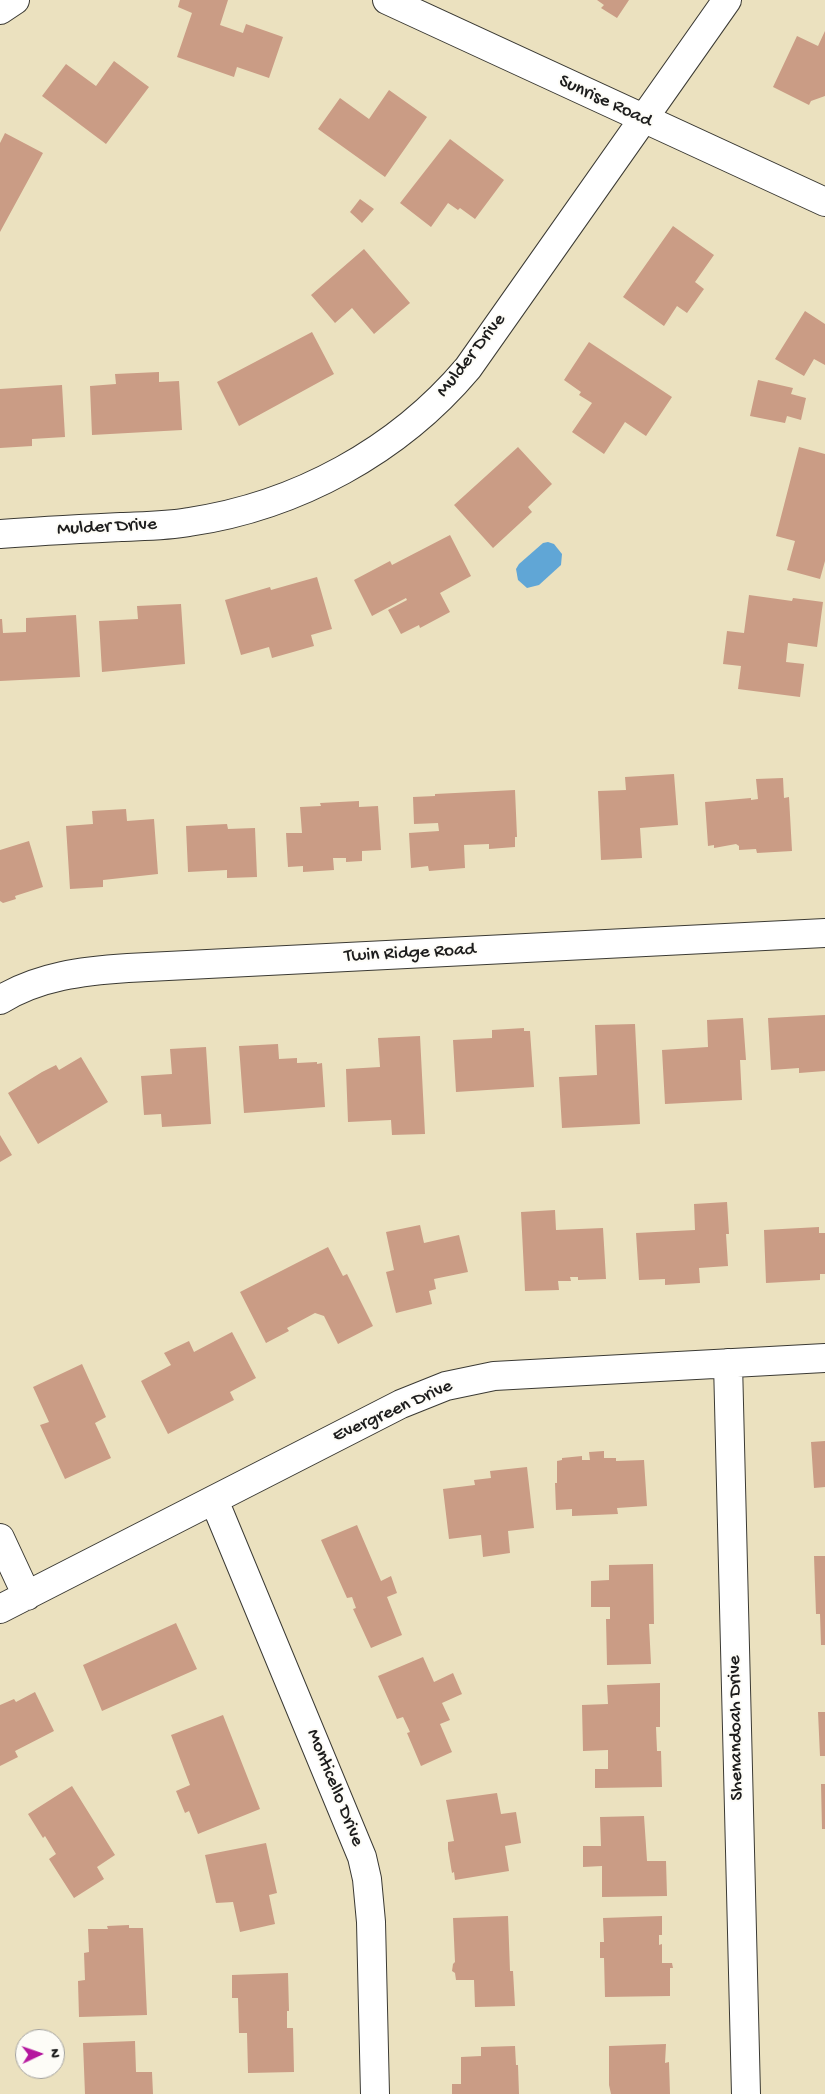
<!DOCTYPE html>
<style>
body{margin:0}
#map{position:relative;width:825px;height:2094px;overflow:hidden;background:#ebe1bf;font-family:"Gochi Hand",sans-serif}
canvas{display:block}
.north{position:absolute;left:15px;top:2029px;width:50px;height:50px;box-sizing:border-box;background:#fdfcf7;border:1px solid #a3a29f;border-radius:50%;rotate:87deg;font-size:14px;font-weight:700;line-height:20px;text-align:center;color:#1c1c1c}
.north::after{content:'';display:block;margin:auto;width:18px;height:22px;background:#b5179e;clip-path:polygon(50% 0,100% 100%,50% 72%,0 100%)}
</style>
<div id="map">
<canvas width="825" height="2094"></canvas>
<div class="north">N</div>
</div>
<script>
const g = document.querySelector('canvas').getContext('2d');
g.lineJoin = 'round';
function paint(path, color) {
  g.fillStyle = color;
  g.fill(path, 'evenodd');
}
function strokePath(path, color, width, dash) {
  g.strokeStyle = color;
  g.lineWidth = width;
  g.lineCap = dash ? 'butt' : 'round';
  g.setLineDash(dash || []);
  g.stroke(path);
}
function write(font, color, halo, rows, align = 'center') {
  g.font = font + ' "Gochi Hand",sans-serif';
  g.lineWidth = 4;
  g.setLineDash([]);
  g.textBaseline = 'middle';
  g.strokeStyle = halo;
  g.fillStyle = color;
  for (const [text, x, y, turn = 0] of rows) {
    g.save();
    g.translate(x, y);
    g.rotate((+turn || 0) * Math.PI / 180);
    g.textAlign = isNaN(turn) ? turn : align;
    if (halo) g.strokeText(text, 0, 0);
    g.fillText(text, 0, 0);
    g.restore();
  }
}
paint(new Path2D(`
 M 548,542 L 554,544 L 562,554 L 561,565 L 539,585 L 527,588 L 518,580 L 516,569 L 519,564 L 543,543 Z`), '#60a6d6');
paint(new Path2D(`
 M 180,0 L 228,0 L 220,25 L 243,33 L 246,24 L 283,37 L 269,78 L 237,67 L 234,77 L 177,57 L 192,13 L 178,7 Z
 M 597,0 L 629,0 L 617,18 L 601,8 L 604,5 Z
 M 825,31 L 825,96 L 811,101 L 809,105 L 773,87 L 797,36 L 818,46 Z
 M 114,61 L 149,87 L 106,144 L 42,96 L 66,64 L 96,86 Z
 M 389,90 L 427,117 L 385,177 L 318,129 L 340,98 L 369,119 Z
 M 5,133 L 43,153 L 0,232 L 0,143 Z
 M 450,139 L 504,180 L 475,219 L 460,208 L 458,210 L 448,203 L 431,227 L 400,203 Z
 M 360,199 L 374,209 L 362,223 L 350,212 Z
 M 673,226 L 714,255 L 695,282 L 704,289 L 687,313 L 677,306 L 664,326 L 623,297 Z
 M 364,249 L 410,303 L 374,334 L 352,308 L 335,323 L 311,295 Z
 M 805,311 L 825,324 L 825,365 L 814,359 L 804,376 L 775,359 Z
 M 312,332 L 334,374 L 239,426 L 217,382 Z
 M 589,342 L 672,397 L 646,436 L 625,422 L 604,454 L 572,432 L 592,403 L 579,395 L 581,392 L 564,380 Z
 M 159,372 L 159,382 L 179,381 L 182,430 L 92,435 L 90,386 L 116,384 L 115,374 Z
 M 758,380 L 793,388 L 791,394 L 806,398 L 801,420 L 787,416 L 785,423 L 750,416 Z
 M 62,385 L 65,437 L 32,439 L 32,446 L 0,448 L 0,389 Z
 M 518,447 L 552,484 L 528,507 L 532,512 L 493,548 L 454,505 Z
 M 799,447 L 825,454 L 825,561 L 820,579 L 787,570 L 795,541 L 776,536 Z
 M 450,535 L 471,576 L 440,593 L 450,612 L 420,628 L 419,625 L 401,634 L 388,610 L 407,600 L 406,598 L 372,616 L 354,580 L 390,561 L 392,565 Z
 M 317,577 L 332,629 L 311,635 L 314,646 L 272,658 L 269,647 L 241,655 L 225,600 L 270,587 L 271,590 Z
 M 749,595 L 792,601 L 793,598 L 823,602 L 817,647 L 788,643 L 786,662 L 804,664 L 800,697 L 738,689 L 741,666 L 723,664 L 727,631 L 744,633 Z
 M 181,604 L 185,664 L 102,672 L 99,621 L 138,619 L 137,606 Z
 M 76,615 L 80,677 L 0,681 L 0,619 L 2,619 L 3,633 L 26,632 L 26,618 Z
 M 674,774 L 678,825 L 640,828 L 642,858 L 601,860 L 598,791 L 626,790 L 625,777 Z
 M 783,778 L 784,798 L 789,797 L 792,851 L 757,853 L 756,849 L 739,850 L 739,846 L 736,844 L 714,848 L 714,845 L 708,846 L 705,802 L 751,798 L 751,800 L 758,799 L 756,779 Z
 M 515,790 L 517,837 L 515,837 L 515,847 L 489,849 L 489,844 L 464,845 L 465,868 L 429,871 L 428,866 L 411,868 L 409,833 L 439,831 L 438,823 L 414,824 L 413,797 L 435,796 L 435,794 Z
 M 359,801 L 359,807 L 378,806 L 381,850 L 362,851 L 362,861 L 346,862 L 346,858 L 333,858 L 334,870 L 303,872 L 303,866 L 288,867 L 286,833 L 302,833 L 300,807 L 321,806 L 320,803 Z
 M 126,809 L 127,821 L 154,819 L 158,874 L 103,880 L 103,887 L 70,889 L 66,826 L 93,824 L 92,811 Z
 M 227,824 L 228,829 L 255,828 L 257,877 L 227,878 L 227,870 L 188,872 L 186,826 Z
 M 29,841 L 43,887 L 15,896 L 16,899 L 3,903 L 0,901 L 0,850 Z
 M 825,1015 L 825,1071 L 799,1073 L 799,1068 L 771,1070 L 768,1018 Z
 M 743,1018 L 746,1060 L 740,1060 L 742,1100 L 665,1104 L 662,1050 L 708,1047 L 707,1020 Z
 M 635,1024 L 640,1124 L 562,1128 L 559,1077 L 597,1075 L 595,1025 Z
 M 524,1028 L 524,1031 L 530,1031 L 534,1087 L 456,1092 L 453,1040 L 492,1038 L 492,1030 Z
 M 420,1036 L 425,1134 L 392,1135 L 391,1120 L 348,1122 L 346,1069 L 380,1067 L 378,1038 Z
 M 278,1044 L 279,1059 L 297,1058 L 297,1063 L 317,1062 L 317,1064 L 322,1063 L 325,1107 L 244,1113 L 239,1046 Z
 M 206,1047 L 211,1124 L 162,1127 L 161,1114 L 144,1115 L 141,1076 L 172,1074 L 170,1049 Z
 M 81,1057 L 108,1102 L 38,1144 L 8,1093 L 42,1072 L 56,1065 L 59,1070 Z
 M 0,1135 L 12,1155 L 0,1162 Z
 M 727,1202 L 729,1234 L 726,1234 L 728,1266 L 699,1268 L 700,1283 L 665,1285 L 665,1279 L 639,1280 L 636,1233 L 695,1230 L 694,1204 Z
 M 555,1210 L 556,1230 L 603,1228 L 606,1279 L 578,1280 L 578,1277 L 570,1277 L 571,1281 L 558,1281 L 559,1290 L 525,1291 L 521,1212 Z
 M 420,1225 L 424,1243 L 459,1235 L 468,1272 L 434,1279 L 436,1289 L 429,1291 L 432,1304 L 396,1313 L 386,1272 L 394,1270 L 386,1232 Z
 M 819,1227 L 819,1233 L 825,1233 L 825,1274 L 820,1274 L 820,1280 L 766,1283 L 764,1230 Z
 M 328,1247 L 343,1276 L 347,1274 L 373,1326 L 338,1344 L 324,1316 L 315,1313 L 287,1328 L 289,1331 L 266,1343 L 240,1292 Z
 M 232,1332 L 256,1378 L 230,1392 L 234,1400 L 168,1434 L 141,1381 L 171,1365 L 164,1353 L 189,1341 L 194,1352 Z
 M 82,1364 L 106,1417 L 95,1423 L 111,1458 L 65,1479 L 40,1425 L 49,1422 L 33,1387 Z
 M 825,1441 L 825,1487 L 814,1488 L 811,1442 Z
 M 604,1451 L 604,1458 L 616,1458 L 616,1461 L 644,1460 L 647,1506 L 617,1508 L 618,1514 L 572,1516 L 572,1509 L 556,1510 L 555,1483 L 557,1483 L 557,1461 L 562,1460 L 562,1458 L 582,1456 L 582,1460 L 590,1460 L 589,1452 Z
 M 527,1467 L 534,1528 L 508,1531 L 510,1553 L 483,1557 L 481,1535 L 449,1539 L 443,1489 L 475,1485 L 474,1480 L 491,1478 L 490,1471 Z
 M 357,1525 L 381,1581 L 391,1576 L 397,1593 L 387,1597 L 402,1635 L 371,1648 L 353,1609 L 356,1608 L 352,1597 L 347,1598 L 321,1540 Z
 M 814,1556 L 825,1556 L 825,1645 L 821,1645 L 820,1614 L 816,1614 Z
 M 653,1564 L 654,1624 L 649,1624 L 651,1664 L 607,1665 L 606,1619 L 610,1619 L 610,1607 L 591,1607 L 591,1581 L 609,1580 L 609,1565 Z
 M 176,1623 L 197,1669 L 102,1711 L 83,1665 Z
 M 423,1657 L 434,1682 L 453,1673 L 462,1694 L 442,1703 L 450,1720 L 440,1724 L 452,1752 L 421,1766 L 407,1733 L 410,1732 L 403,1717 L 397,1719 L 378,1676 Z
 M 660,1683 L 660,1727 L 656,1727 L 657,1751 L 661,1751 L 662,1787 L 595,1788 L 595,1769 L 608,1769 L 608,1750 L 583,1751 L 582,1705 L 608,1704 L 607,1685 Z
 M 35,1692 L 54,1731 L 15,1751 L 18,1757 L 0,1766 L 0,1705 L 14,1699 L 16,1702 Z
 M 818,1712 L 825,1712 L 825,1756 L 820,1756 Z
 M 223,1715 L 260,1809 L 198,1834 L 189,1811 L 185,1813 L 176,1791 L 190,1785 L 171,1735 Z
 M 821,1784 L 825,1784 L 825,1829 L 822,1829 Z
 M 72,1786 L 115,1855 L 97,1867 L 104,1879 L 74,1898 L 49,1859 L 56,1854 L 45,1836 L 43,1838 L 28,1814 Z
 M 497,1793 L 501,1814 L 516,1812 L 521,1843 L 505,1846 L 509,1871 L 455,1880 L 454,1872 L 452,1873 L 448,1849 L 448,1842 L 454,1841 L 446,1800 Z
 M 644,1816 L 647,1861 L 666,1861 L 667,1896 L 602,1897 L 602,1866 L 583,1867 L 583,1846 L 601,1846 L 600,1817 Z
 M 266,1843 L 277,1893 L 269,1895 L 275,1924 L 240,1932 L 233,1902 L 216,1903 L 205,1855 Z
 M 508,1916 L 510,1971 L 513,1971 L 515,2006 L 475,2007 L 474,1980 L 456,1980 L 455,1973 L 452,1971 L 453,1964 L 455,1962 L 453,1918 Z
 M 662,1916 L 662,1935 L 659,1935 L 659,1945 L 662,1944 L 662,1963 L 672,1963 L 673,1968 L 670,1968 L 670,1996 L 605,1997 L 604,1958 L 600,1958 L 600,1942 L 604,1942 L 603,1918 Z
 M 129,1925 L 129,1928 L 143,1928 L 147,2015 L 79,2017 L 78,1981 L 85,1980 L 84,1953 L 89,1952 L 88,1929 L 108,1929 L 107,1926 Z
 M 288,1973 L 289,2011 L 287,2011 L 287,2028 L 293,2028 L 294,2072 L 248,2073 L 247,2033 L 239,2033 L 238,1998 L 232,1998 L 232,1975 Z
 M 135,2041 L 136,2072 L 152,2072 L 153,2094 L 85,2094 L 83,2043 Z
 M 666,2044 L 665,2063 L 669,2062 L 670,2094 L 611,2094 L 609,2085 L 609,2046 Z
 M 515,2046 L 516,2065 L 518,2065 L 519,2094 L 452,2094 L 452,2084 L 461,2084 L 461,2057 L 481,2056 L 481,2047 Z`), '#ca9c85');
const street = new Path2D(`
 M 387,0 L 825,202
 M 0,10 L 15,0
 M 0,534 C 40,531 81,529 121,527 C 144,526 167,526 189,522 C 297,506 398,451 468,368 L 727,0
 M 0,1000 C 39,976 83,971 128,968 L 825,933
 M 728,1363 L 746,2094
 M 214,1500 L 362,1857 L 367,1879 L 371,1922 L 375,2094
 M 0,1538 L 27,1596
 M 0,1609 L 401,1404 L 446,1386 L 494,1376 L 825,1358`);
strokePath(street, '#3b3a34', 30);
strokePath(street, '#fff', 28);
write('19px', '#1c1c1c', '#fdfcf7', [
 ["Sunrise Road",605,102,25],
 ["Mulder Drive",472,356,-52],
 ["Mulder Drive",107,528,-3],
 ["Twin Ridge Road",410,954,-3],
 ["Evergreen Drive",393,1412,-24],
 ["Shenandoah Drive",737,1728,-91],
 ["Monticello Drive",334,1788,68]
]);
</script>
